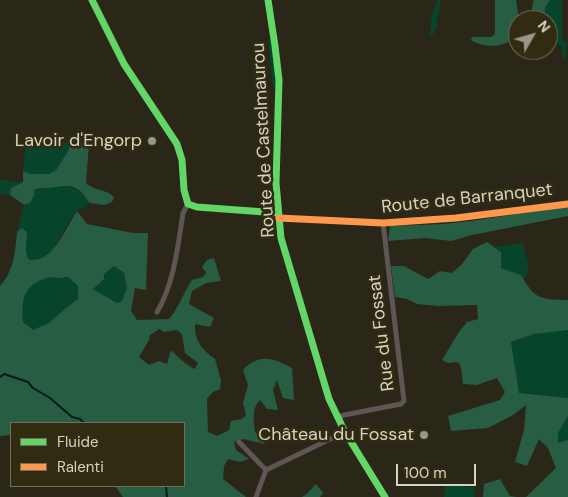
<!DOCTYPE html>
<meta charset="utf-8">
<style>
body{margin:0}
#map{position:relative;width:568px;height:497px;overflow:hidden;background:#2a2718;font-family:"DM Sans",sans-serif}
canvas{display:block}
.legend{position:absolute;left:10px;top:422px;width:175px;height:65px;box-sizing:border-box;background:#312b11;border:1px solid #736e58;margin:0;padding:6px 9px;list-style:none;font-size:15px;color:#d6d2c3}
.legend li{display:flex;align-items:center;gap:10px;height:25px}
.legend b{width:25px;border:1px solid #736e58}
.north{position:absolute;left:508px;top:10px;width:50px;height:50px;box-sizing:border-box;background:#312b11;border:1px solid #736e58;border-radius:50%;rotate:52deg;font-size:14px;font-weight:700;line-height:20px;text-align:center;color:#d6d2c3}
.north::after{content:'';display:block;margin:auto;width:18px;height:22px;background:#9a9687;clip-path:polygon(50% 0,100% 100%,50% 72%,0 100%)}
.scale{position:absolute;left:396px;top:464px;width:80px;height:22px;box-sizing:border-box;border:2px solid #d6d2c3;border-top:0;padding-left:6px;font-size:15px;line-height:18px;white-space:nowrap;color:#d6d2c3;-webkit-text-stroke:4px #312b11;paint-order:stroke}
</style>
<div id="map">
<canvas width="568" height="497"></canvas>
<ul class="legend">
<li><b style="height:6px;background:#63d668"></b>Fluide</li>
<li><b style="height:6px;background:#ff974d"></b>Ralenti</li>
</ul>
<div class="north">N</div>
<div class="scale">100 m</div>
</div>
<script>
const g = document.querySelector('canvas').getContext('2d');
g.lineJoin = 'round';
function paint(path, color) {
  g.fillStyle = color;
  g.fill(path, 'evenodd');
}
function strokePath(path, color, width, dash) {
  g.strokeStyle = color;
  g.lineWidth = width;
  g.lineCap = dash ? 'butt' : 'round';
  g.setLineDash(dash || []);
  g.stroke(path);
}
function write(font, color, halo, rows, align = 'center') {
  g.font = font + ' "DM Sans",sans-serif';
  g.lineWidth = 5;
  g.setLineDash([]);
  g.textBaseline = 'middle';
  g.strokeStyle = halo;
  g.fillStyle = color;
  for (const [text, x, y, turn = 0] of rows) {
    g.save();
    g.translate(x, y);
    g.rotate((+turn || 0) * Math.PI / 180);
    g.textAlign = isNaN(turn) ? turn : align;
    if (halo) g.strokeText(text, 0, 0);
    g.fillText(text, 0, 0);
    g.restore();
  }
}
paint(new Path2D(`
 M 437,0 L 441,0 L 436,28 L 432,36 L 430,36 L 431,19 Z
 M 550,0 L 562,0 L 562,39 L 567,43 L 566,58 L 563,58 L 561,46 L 556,43 L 548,42 L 548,20 L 544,20 L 545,8 Z
 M 270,39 L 271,40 L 276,85 L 273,86 L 268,40 Z
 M 26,139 L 70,143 L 68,151 L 56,170 L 49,174 L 31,174 L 23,171 Z
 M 0,180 L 23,182 L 11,188 L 10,195 L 0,194 Z
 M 59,185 L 72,187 L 82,193 L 90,203 C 85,207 80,209 76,212 C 62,226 55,267 28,259 L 26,251 L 27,232 L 22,228 L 17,232 L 24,205 L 30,203 L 34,190 L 40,187 L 48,189 Z
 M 523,243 L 529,268 L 524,280 L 521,275 L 501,268 L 501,252 L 495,247 Z
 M 114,266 L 124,273 L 127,288 L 122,301 L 117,303 L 93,289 L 104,279 L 103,274 Z
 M 51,277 L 60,278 L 68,277 L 78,286 L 78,299 L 66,308 L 49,324 L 33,331 L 23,322 C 21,297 25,283 51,277 Z
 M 562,329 L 568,330 L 568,398 L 519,393 L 511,342 L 534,334 Z
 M 568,416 L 568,440 L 558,444 L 558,433 Z
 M 445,485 L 475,487 L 474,497 L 444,497 Z`), '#07442c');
paint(new Path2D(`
 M 495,0 L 516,0 L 519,20 L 518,20 L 518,39 C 511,40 509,42 503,44 C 495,48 477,45 471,40 L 472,37 L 491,37 L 495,34 Z
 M 534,0 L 550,0 L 545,8 L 544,20 L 533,20 L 531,15 L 533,2 Z
 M 70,143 L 89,143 L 86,183 C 94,191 107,189 114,197 L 112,202 L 104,205 L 90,203 C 87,200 85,197 83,194 C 72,182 61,187 49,188 C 43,189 40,187 34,190 L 34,195 L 30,203 L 24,205 L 10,195 L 11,188 L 23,182 L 23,171 L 31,174 L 49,174 L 56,170 L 68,151 Z
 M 568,206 L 568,216 L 472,235 L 451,241 L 426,238 L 388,241 L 390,226 L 443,224 L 471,221 Z
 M 77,211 L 87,224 L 133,233 L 148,233 L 146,290 L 135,288 L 131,311 L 137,320 L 169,319 C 179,308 183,293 192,280 L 203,277 L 206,273 L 202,267 L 207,260 L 214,258 L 221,281 L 206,283 L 192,291 L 189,304 L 214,318 L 210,327 L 195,324 C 194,340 202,350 215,359 L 221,380 L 220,389 L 213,392 L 207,399 L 208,432 L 217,436 L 229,430 L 231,421 L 242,419 L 246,415 L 243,403 L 248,385 L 243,370 C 259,353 274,358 292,368 L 294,400 L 283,398 L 277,380 L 273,390 L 278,410 L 267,409 L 260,400 C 251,409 254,420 255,432 L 262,438 L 265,444 L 243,439 L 234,442 L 236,450 L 249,459 L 240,462 L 228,459 L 224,466 L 223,479 L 246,497 L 123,497 L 115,486 L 184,486 L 184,423 L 11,423 L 11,435 L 0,436 L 0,286 C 14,271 15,252 17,232 L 22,228 L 27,232 L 26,251 L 28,259 C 52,266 66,227 77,211 ZM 114,266 L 124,273 L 127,288 L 122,301 L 117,303 L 93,289 L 104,279 L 104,274 ZM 51,277 L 60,278 L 68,277 L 78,286 L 78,299 L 66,308 L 49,323 L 33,330 L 23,322 C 21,297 25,283 51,277 ZM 159,329 L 164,332 L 177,330 L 182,334 L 185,353 L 198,363 L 195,369 C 188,367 177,356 171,350 L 167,364 L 159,361 L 149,365 L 139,357 L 149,340 L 150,335 Z
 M 487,242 L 501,252 L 501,268 L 521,275 C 535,300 540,299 568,300 L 568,330 L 534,334 L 511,342 L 519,393 L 568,398 L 568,416 L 558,433 L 558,443 L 568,440 L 568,497 L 526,497 L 556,468 L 548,448 L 539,439 L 527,466 L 515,462 L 524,430 L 526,405 L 513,415 L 488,428 L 451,431 L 448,416 L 500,400 L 505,392 L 497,378 L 477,385 L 463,384 L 461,367 L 458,362 L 448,363 L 442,360 L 459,332 L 467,322 L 478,319 L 477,305 L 438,306 L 417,304 L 407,299 L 395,297 L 391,266 L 404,266 L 428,279 L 440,271 L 452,273 L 462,264 L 473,249 Z
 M 500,479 L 510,496 L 517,497 L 483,497 L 484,484 Z
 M 316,484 L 323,493 L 320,497 L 302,497 C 308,494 311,489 316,484 Z`), '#275d42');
strokePath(new Path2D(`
 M 0,377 L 4,374 L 28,382 L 33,388 L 50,398 L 72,417 L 80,419 L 84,423
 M 166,486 L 167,497`), '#061a1d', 2);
strokePath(new Path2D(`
 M 157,312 C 174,284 178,245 183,213 L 188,204
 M 337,418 L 344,415 L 401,404 L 404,401 L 383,223
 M 239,442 L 266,470
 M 256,497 L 266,470 L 345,432`), '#5e5554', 5);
strokePath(new Path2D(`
 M 92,0 L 124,64 L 177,144 L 182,160 L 184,190 L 188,204 L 197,207 L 278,213
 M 268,0 L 275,46 L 279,80 L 276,183 L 281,238 L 329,399 L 345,432 L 385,497`), '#63d668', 7);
strokePath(new Path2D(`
 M 279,218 L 383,223 L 456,218 L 568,204`), '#ff974d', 7);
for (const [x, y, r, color] of [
 [152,141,5,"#9a9687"],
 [424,435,5,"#9a9687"]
]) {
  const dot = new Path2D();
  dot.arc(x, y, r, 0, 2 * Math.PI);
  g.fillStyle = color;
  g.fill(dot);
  strokePath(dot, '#312b11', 2);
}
write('18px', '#d6d2c3', '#312b11', [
 ["Route de Castelmaurou",264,140,-93],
 ["Route de Barranquet",467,199,-6],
 ["Rue du Fossat",382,333,-97]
]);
write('18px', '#d6d2c3', '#312b11', [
 ["Lavoir d'Engorp",142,141],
 ["Château du Fossat",414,435]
], 'right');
</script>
